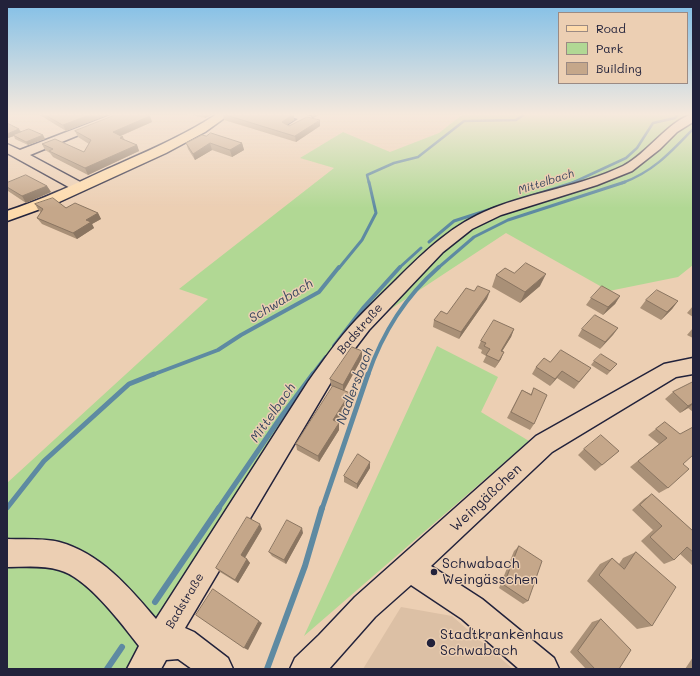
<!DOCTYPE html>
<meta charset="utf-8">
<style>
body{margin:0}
#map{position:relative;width:700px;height:676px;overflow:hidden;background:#eccfb3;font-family:Mali,sans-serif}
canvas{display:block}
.frame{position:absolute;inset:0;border:8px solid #22223b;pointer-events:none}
.legend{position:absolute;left:558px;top:12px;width:130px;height:72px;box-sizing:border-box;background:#eccfb3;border:1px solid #9b8a83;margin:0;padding:5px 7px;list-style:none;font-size:12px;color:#22223b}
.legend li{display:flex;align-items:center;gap:8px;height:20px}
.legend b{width:20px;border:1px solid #9b8a83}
</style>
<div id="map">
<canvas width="700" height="676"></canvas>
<div class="frame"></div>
<ul class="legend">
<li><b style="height:5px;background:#fedbac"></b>Road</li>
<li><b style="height:11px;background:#b1d894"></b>Park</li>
<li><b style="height:11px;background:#c5a78a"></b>Building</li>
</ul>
</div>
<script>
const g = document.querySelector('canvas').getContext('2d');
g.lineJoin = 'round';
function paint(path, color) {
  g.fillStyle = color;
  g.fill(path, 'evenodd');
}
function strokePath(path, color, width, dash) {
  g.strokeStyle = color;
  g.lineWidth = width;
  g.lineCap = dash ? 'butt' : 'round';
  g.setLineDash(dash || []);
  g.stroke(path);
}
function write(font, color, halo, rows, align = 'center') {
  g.font = font + ' Mali,sans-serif';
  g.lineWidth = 3;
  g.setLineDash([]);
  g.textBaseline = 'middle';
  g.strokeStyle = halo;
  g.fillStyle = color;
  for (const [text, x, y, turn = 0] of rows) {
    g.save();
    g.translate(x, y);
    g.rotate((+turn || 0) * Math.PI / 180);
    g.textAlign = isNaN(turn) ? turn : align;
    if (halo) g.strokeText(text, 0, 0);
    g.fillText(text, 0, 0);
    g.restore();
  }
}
paint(new Path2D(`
 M 401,607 L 452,616 L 513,669 L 363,669 Z`), '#dcc0a5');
paint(new Path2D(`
 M 463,114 L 693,114 L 693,265 L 678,277 L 609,291 L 506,233 L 365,326 L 139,669 L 7,669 L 7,483 L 208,299 L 179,289 L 334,168 L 300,158 L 343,132 L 390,152 L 439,133 Z
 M 437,346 L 498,377 L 481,412 L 529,441 L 304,636 Z`), '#b1d894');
strokePath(new Path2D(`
 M 369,183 L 367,175 L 394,163 L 418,157 L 464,121 L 516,120 L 525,114
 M 572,183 L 626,158 L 637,148 L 653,123 L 675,118 L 678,114
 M 622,183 C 653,172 671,152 693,129`), '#5e8aa2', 2.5);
strokePath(new Path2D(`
 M 429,242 L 454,221 L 575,182
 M 339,268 L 362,240 L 376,213 L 369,182
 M 399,268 L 421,248
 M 438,268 L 474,237 L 508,220 L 625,182`), '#5e8aa2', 3);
strokePath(new Path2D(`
 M 334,346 L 364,307 L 400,267
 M 152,375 L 218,350 L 241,335 L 319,292 L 339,267
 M 312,375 L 326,357
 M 368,375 C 382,334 406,296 439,267`), '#5e8aa2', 4);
strokePath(new Path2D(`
 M 7,508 L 44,461 L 129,384 L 154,374
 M 218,509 L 281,417 L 313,374
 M 322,509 L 368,374`), '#5e8aa2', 5);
strokePath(new Path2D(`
 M 155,602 L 219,508
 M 107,669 L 122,647
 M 267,669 L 305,566 L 322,508`), '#5e8aa2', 6);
const minor = new Path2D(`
 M 113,114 L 126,114 L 125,116 L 30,155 L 84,184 L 86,187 L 84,190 L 74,190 L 7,153 L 7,144 L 20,150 Z
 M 287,114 L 302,114 L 311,116 L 312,118 L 290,131 L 284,128 L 298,119 L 288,116 Z
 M 693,114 L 693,122 L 677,132 L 660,149 L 632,171 L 597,185 L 501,215 L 472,229 L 443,252 L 369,330 L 337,372 L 185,628 L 194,632 L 228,658 L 233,669 L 192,669 L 178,659 L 166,660 L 161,669 L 127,669 L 139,646 C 122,624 87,577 59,570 C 43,565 24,567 7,567 L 7,539 C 24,540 43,538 59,542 C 100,553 130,588 156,619 L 308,382 C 323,361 338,339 356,320 C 369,306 383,293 397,279 C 425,251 453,224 491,209 C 533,192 581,186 623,166 C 647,154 669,120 693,114 Z
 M 693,358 L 693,374 L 676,377 L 552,452 L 431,566 L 482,599 L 554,658 L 559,669 L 519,669 L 462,619 L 411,585 L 375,617 L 329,669 L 290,669 L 295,658 L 319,635 L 355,597 L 536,436 L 664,364 Z`);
const major = new Path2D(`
 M 217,114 L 230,114 L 205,132 L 166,153 L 57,203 L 7,221 L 7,211 C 41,200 73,185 105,170 C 143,153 182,137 217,114 Z`);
strokePath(minor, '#22223b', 3);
strokePath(major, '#22223b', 3);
paint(minor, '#eccfb3');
paint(major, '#fedbac');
paint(new Path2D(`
 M 38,114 L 110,114 L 66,131 Z
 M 186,114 L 214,114 L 205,118 Z
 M 223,114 L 294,114 L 294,120 L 286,125 L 289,126 L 320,126 L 296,142 L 224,120 Z
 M 307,114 L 321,114 L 313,118 L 311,115 Z
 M 150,116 L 152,122 L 121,136 L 123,137 L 125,140 L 137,145 L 139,151 L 88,175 L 53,157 L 50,153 L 45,150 L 42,144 L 84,152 L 89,144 L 78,137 L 75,131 Z
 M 7,123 L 21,132 L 43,135 L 45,139 L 28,145 L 15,139 L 14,136 L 8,138 L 7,137 Z
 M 206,136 L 242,143 L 244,150 L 232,157 L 212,150 L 195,160 L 188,149 L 186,143 Z
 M 7,183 L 47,186 L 51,192 L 26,203 L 8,191 L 7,191 Z
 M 35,204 L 66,208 L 98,213 L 101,219 L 92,224 L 94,228 L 77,239 L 42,224 L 37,218 L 41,212 L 39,211 Z
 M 514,273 L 540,286 L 520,303 L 492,287 L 496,275 Z
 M 620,296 L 615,304 L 603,315 L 586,305 L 591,298 Z
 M 487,299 L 459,339 L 433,327 L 434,320 L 447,314 Z
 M 646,300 L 678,301 L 672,309 L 661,320 L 640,308 Z
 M 693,306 L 693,317 L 687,313 Z
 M 618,328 L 600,349 L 578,336 L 582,329 Z
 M 693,328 L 693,338 L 687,335 Z
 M 514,329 L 511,337 L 502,351 L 501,359 L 495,368 L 483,362 L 486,356 L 481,353 L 482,350 L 478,348 L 481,341 Z
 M 362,358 L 344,391 L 350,393 L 350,400 L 336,422 L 339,430 L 319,462 L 297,450 L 296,444 L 333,387 L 331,386 L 330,379 Z
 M 594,361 L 617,364 L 607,375 L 591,365 Z
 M 550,362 L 591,368 L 574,389 L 557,378 L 550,386 L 532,374 L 536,367 Z
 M 693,382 L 693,412 L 688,408 L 680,413 L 665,399 L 673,392 Z
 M 534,388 L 534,424 L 530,430 L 507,418 L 522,390 L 531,394 Z
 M 665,422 L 683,464 L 668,488 L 659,493 L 630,467 L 659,444 L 648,435 Z
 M 584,449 L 619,451 L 595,471 L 578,455 Z
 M 370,468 L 357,489 L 344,482 L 344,476 Z
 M 652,494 L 693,531 L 693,566 L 680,554 L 674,560 L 664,564 L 641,541 L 653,530 L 632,510 L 644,499 Z
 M 262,529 L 245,558 L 247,559 L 250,563 L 238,583 L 220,572 L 216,568 Z
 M 303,533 L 286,564 L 272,556 L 269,552 Z
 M 519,546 L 528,601 L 523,604 L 499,588 L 514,551 Z
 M 636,552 L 652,626 L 637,629 L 587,581 L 600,564 L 612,558 L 619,564 L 623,558 Z
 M 601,619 L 619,669 L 586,669 L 570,652 L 592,622 Z
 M 693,657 L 693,669 L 685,669 Z`), '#a99077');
paint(new Path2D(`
 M 92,114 L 110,114 L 66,131 L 63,125 Z
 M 204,114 L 214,114 L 205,118 Z
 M 294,114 L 294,120 L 283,128 L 282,122 Z
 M 313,114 L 321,114 L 313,118 Z
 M 150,116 L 152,122 L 115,138 L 113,132 Z
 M 320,120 L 320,126 L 296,142 L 295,136 Z
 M 19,129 L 22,133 L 13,135 L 14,136 L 8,138 L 7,136 L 7,134 Z
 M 43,135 L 45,139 L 28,145 L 26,142 Z
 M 210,143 L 212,150 L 195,160 L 193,154 Z
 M 242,143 L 244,150 L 232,157 L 230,150 Z
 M 137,145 L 139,151 L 88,175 L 85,168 Z
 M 47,186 L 51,192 L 26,203 L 22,196 Z
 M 98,213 L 101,219 L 92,224 L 94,228 L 77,239 L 73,233 L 86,220 Z
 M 546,274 L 540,286 L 520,303 L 525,292 Z
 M 490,291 L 487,299 L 459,339 L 461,332 Z
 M 620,296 L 615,304 L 603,315 L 608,307 Z
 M 678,301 L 672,309 L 661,320 L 667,312 Z
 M 618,328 L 613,335 L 600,349 L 605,342 Z
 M 514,329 L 511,337 L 498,358 L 501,351 Z
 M 362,351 L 362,358 L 343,392 L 343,385 Z
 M 504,352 L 501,359 L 495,368 L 499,361 Z
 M 562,371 L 557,378 L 550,386 L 555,379 Z
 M 350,393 L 350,400 L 334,427 L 333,420 Z
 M 693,403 L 693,404 L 688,408 L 680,413 L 688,406 Z
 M 339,423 L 339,430 L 319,462 L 318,456 Z
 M 370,462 L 370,468 L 357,489 L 357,484 Z
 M 260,524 L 262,529 L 244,559 L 241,555 Z
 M 302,528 L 303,533 L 286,564 L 284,560 Z
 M 247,559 L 250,563 L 238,583 L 235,580 Z
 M 259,621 L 262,623 L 248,650 L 244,648 Z`), '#8a7561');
const building = new Path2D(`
 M 44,114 L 92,114 L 63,125 Z
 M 118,114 L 144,114 L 150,116 L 113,132 L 123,137 L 120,138 L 137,145 L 85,168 L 49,151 L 53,149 L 42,144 L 55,139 L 84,152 L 91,140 L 75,131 Z
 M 223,114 L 294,114 L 282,122 L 289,126 L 307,117 L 320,120 L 295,136 Z
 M 7,123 L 19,129 L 7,134 Z
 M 29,129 L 43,135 L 26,142 L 13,135 Z
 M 211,133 L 242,143 L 230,150 L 210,143 L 193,154 L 186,143 L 202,135 L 206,136 Z
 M 26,175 L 47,186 L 22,196 L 7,187 L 7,183 Z
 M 53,198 L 66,208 L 75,203 L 98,213 L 86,220 L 91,222 L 73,233 L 37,218 L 43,209 L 35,204 Z
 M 526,263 L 546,274 L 525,292 L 496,275 L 505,268 L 514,273 Z
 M 478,286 L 490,291 L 461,332 L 434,320 L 441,311 L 447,314 L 466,288 L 474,291 Z
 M 602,286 L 620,296 L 608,307 L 591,298 Z
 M 657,290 L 678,301 L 667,312 L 646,300 Z
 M 595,315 L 618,328 L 605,342 L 582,329 Z
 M 494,320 L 514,329 L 501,351 L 504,352 L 499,361 L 486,355 L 490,349 L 484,346 L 486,343 L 481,341 Z
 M 352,347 L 362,351 L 343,385 L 330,379 Z
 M 561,350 L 591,368 L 579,382 L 562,371 L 555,379 L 536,367 L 544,358 L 550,362 Z
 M 601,354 L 617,364 L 610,371 L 594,361 Z
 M 693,382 L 693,403 L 688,406 L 673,392 Z
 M 333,386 L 350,393 L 333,420 L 339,423 L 318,456 L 296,444 Z
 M 534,388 L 547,395 L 534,424 L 511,412 L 522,390 L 531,395 Z
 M 665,422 L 680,434 L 693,427 L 693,455 L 683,464 L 689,469 L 668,488 L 638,461 L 667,438 L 656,429 Z
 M 601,435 L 619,451 L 602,465 L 584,449 Z
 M 358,454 L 370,462 L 357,484 L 344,476 Z
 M 652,494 L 693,531 L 693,552 L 687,547 L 674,560 L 650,537 L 662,526 L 640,505 Z
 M 247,517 L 260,524 L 241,555 L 247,559 L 235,580 L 216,568 Z
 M 287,520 L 302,528 L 284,560 L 269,552 Z
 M 519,546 L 542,561 L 528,601 L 504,585 Z
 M 636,552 L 676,587 L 652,626 L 599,575 L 612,558 L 624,569 Z
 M 213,589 L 259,621 L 244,648 L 196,615 Z
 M 601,619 L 631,650 L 619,669 L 595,669 L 578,651 Z`);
paint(building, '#c5a78a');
strokePath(building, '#8a7561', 1);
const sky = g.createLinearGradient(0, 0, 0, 208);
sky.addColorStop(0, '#81bfe7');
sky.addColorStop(0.55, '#f6e9dd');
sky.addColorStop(1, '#f6e9dd00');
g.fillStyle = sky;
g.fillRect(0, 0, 700, 208);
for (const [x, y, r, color] of [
 [434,572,4,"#22223b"],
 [431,643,5,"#22223b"]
]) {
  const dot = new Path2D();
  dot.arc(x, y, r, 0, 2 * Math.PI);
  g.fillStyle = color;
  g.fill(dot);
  strokePath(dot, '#eccfb3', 1.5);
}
write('italic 11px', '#36455d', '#eccfb3', [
 ["Mittelbach",546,182,-18]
]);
write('12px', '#22223b', '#eccfb3', [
 ["Badstraße",360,329,-49],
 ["Badstraße",185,601,-59]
]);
write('italic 13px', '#36455d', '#eccfb3', [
 ["Schwabach",281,301,-31],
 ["Nadlersbach",355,386,-69],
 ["Mittelbach",273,413,-55]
]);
write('14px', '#22223b', '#eccfb3', [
 ["Weingäßchen",486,498,-43]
]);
write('14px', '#22223b', '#eccfb3', [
 ["Schwabach",442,564],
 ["Weingässchen",442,580],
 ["Stadtkrankenhaus",440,635],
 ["Schwabach",440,651]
], 'left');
</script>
